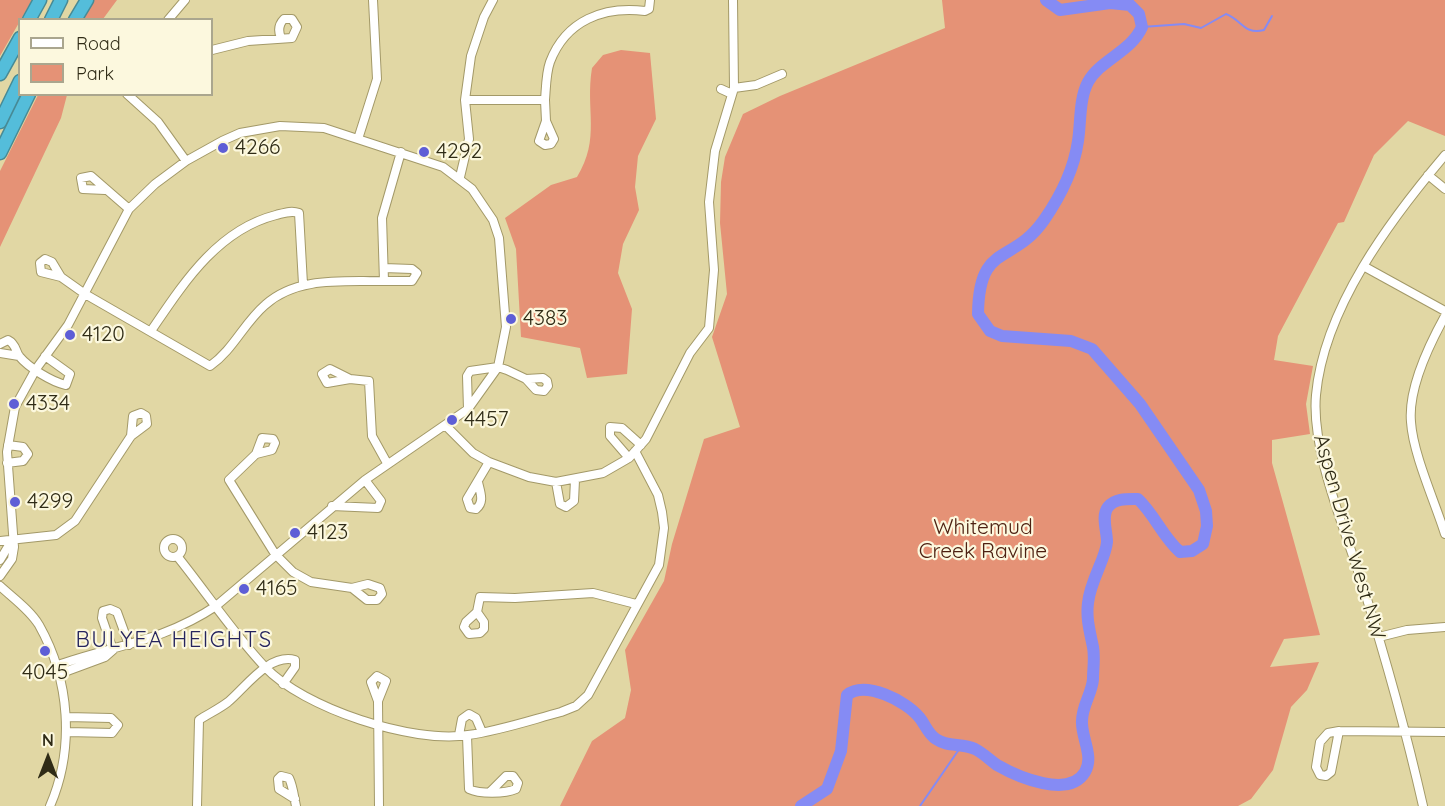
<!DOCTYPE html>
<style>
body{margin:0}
#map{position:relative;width:1445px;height:806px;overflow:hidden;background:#e1d7a4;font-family:Quicksand,sans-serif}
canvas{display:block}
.legend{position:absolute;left:18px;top:18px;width:195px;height:78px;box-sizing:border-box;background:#fcf8de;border:2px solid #aaa68e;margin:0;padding:8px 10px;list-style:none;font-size:18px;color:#2f2b16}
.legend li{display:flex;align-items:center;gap:12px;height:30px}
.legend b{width:30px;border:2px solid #aaa68e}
.north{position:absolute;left:18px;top:728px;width:60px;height:60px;-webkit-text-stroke:4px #fcf8de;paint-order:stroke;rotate:0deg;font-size:16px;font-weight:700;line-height:24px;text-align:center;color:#2f2b16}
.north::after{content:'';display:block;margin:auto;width:21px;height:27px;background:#2f2b16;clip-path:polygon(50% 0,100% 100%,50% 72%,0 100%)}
</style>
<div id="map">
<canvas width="1445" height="806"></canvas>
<ul class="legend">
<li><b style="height:8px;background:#fff"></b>Road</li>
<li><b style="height:16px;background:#e59276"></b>Park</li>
</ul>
<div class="north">N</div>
</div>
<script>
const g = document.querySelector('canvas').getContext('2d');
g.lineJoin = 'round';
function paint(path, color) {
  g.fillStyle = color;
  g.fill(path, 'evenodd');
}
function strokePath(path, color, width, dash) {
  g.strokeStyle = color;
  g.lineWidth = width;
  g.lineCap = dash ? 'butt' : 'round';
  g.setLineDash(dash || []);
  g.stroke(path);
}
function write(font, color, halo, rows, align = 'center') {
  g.font = font + ' Quicksand,sans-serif';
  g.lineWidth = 4.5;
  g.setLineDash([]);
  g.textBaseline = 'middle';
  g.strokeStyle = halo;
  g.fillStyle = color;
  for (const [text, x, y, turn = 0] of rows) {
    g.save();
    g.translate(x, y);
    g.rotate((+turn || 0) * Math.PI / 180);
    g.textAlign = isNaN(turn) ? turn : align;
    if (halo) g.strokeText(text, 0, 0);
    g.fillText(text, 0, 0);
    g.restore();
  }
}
paint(new Path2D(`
 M 0,0 L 32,0 L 0,56 Z
 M 93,0 L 117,0 L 103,19 L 81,20 Z
 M 942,0 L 1445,0 L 1445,136 L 1408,121 L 1374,155 L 1344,222 L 1338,223 L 1278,336 L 1274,360 L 1313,366 L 1306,404 L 1310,434 L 1272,440 L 1272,463 L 1320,635 L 1284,639 L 1270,667 L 1319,662 L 1307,690 L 1291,707 L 1273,770 L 1251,799 L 1238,806 L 560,806 L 592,741 L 625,718 L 631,690 L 625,650 L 664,581 L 672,544 L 704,439 L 740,427 L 712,337 L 727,294 L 720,223 L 721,182 L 725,157 L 743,114 L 780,96 L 945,28 Z
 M 621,50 L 650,53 L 656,119 L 638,156 L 635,187 L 639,210 L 623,244 L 618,273 L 632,309 L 627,374 L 587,378 L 580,348 L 521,337 L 516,249 L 505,218 L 551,185 L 577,177 C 601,138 585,110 592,68 L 603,55 Z
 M 38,95 L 67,95 L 61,118 L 0,247 L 0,171 Z`), '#e59276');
strokePath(new Path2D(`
 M 1142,27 L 1184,24 L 1201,28 L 1226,14 C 1242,20 1244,35 1264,30 L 1272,16
 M 920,806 L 962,745`), '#858bf4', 2);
strokePath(new Path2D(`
 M 801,806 L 827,789 L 841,751 L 847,695 C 865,680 906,701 919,717 C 925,724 928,734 936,739 C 947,747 962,743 975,749 C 983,753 990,760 997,765 C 1018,777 1069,799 1085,772 C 1094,757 1082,739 1082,723 C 1081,707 1092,694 1093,679 C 1093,669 1095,657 1093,647 C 1090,632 1086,619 1088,603 C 1090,581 1106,558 1107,542 C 1107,531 1101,516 1108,507 C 1115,498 1128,499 1138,499 C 1155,515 1162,536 1180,552 L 1192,551 L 1203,544 L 1207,526 L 1206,511 L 1199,490 L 1140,404 L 1092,349 L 1071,341 L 1002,336 L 990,331 L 978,314 C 979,241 1012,266 1044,220 C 1060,197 1074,169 1078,141 C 1081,122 1079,99 1088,82 C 1100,60 1131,52 1142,27 L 1139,14 L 1130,5 L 1110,3 L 1060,10 L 1046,0`), '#858bf4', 12);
const minor = new Path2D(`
 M 168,20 L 185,0
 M 212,50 L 248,41 L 292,38 L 297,27 L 292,19 L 284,19 C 278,25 278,31 281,38
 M 734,88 L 756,85 L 782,74
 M 721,89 L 732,94
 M 127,94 L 158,122 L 186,161
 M 465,100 L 545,100 C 546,88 546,73 550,62 C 566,20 604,6 645,11 L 649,9 L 650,0
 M 545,100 L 546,121 L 539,141 L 545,145 L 551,144 L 554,139 L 546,121
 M 358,139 L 377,79 L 373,0
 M 1428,175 L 1445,189
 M 460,177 L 469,139 L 465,100 L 471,56 L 484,17 L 493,0
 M 105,190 L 83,189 L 81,178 L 91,176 L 129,209
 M 1365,267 L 1445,311
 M 61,277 L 41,272 L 40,263 L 45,259 L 52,262 L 61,277 L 85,294 L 210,366 C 233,350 244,323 265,305 C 297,276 344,282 384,281 L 382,218 L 401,152
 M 384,281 L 412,281 L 417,273 L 412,269 L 384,268
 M 1445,316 C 1429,345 1408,389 1411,422 C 1413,454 1435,502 1445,534
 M 151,331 C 183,284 217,230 276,215 C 284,213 291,210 299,213 L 303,284
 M 0,344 L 8,340 C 16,344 15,350 19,356 C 29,368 52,382 66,385 L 70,374 L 45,356
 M 0,353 L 19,356
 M 350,379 L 327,383 L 322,374 L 330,369 L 350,379 L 369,381 L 372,436 L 387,463
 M 468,409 L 467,376 L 470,371 L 498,367 L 507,370 L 526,379 L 536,390 L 544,391 L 548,386 L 547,381 L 543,378 L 526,379
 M 446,426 L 473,453 L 489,462 L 529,477 L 556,482 L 603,473 L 629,458 L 646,439 L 690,353 L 709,328 L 714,270 L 709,202 L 715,151 L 734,88 L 733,0
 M 256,454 L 262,438 L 273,439 L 275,443 L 272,450 L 256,454 L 229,480 L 275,554 L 293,572 L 311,582 L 352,588 L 367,600 L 377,600 L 382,594 L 380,588 L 368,584 L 352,588
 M 629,458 L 610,436 L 610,427 L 622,428 L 641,445
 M 7,463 L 23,461 L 28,454 L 23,447 L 8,445
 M 478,482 C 480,492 485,502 476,509 L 470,508 L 467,499 L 489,462
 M 556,482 L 560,504 L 566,507 L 574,501 L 575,480
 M 332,506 L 378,508 L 381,501 L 365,480
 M164 548a9 9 0 1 1 18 0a9 9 0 1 1-18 0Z
 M 0,541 L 56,535 L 75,521 L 131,436 L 147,424 L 146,416 L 141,413 L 133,416 L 131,436
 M 177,556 C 206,592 233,633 265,667 C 303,708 413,744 468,735 C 499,731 531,720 561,712 L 576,706 L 588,695 L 659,565 L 664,528 L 662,512 L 658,495 L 635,451
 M 0,560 L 12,540
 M 0,576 L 12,559 L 14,547 L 7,452 L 15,407 L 36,369 L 68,325 L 129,209 L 155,184 L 186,161 L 222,141 L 240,133 L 280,126 L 324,128 L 443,167 L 472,189 L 493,220 L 499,238 L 506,327 L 498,367 L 468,409 L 365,480 L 216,606 C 162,642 114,645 55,666
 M 0,586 C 13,598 30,610 39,625 C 70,680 75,748 50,806
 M 477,612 L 466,622 L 464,627 L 469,634 L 480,633 L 484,629 L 484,622 L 477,612 L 480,597 L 515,598 L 593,593 L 636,604
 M 1379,637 L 1407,630 L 1445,627
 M 113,650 L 102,618 L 103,611 L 110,609 L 117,612 L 129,645
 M 59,674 L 105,657 L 113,650
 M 378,701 L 371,682 L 377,676 L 386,681 L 378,701 L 379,806
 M 67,717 L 111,718 L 118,725 L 112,733 L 67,732
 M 1339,731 L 1328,733 L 1320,742 L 1316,767 L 1320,775 L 1326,776 L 1331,772 L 1339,731 L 1445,732
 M 459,735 L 462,719 L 469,714 L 476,718 L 482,732
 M 467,736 L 469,789 C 479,794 505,794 516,789 L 518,783 L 513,776 L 506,776 L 490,792
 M 295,799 L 279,789 L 278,779 L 281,776 L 289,778 C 293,786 294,797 296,806
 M 197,806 L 199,720 C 208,714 219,709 228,702 C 246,687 269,653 295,660 L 295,667 L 283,684
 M 1423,806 C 1406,731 1385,656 1362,583 C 1345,529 1311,451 1316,395 C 1324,308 1390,220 1445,155`);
const highway = new Path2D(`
 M 29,20 L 40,0
 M 51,20 L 61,0
 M 75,20 L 87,0
 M 0,74 L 20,38
 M 0,122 L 20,81
 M 0,153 L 29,94`);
strokePath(minor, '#a39968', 10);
strokePath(highway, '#478a95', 15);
strokePath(minor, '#fff', 8);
strokePath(highway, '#54bdda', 12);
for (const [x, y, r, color] of [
 [223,148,6,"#5e5ed6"],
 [424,152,6,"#5e5ed6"],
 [511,319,6,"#5e5ed6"],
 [70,335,6,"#5e5ed6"],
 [14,404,6,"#5e5ed6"],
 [452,420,6,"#5e5ed6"],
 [15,502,6,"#5e5ed6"],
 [295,533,6,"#5e5ed6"],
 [244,589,6,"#5e5ed6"],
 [45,651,6,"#5e5ed6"]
]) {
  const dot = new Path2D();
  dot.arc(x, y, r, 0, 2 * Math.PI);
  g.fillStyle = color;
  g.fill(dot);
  strokePath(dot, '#fcf8de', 2);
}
write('21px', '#2f2b16', '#fcf8de', [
 ["4266",235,148],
 ["4292",436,152],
 ["4383",523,319],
 ["4120",82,335],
 ["4334",26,404],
 ["4457",464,420],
 ["4299",27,502],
 ["4123",307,533],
 ["4165",256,589],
 ["4045",45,673,"center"]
], 'left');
write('21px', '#4d2011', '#fcf8de', [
 ["Whitemud",983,528],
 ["Creek Ravine",983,552]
]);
write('21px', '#2f2b16', '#fcf8de', [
 ["Aspen Drive West NW",1349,537,74]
]);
g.letterSpacing = '1.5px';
write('22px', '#25245e', '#fcf8de', [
 ["BULYEA HEIGHTS",174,640]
]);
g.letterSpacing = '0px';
</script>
